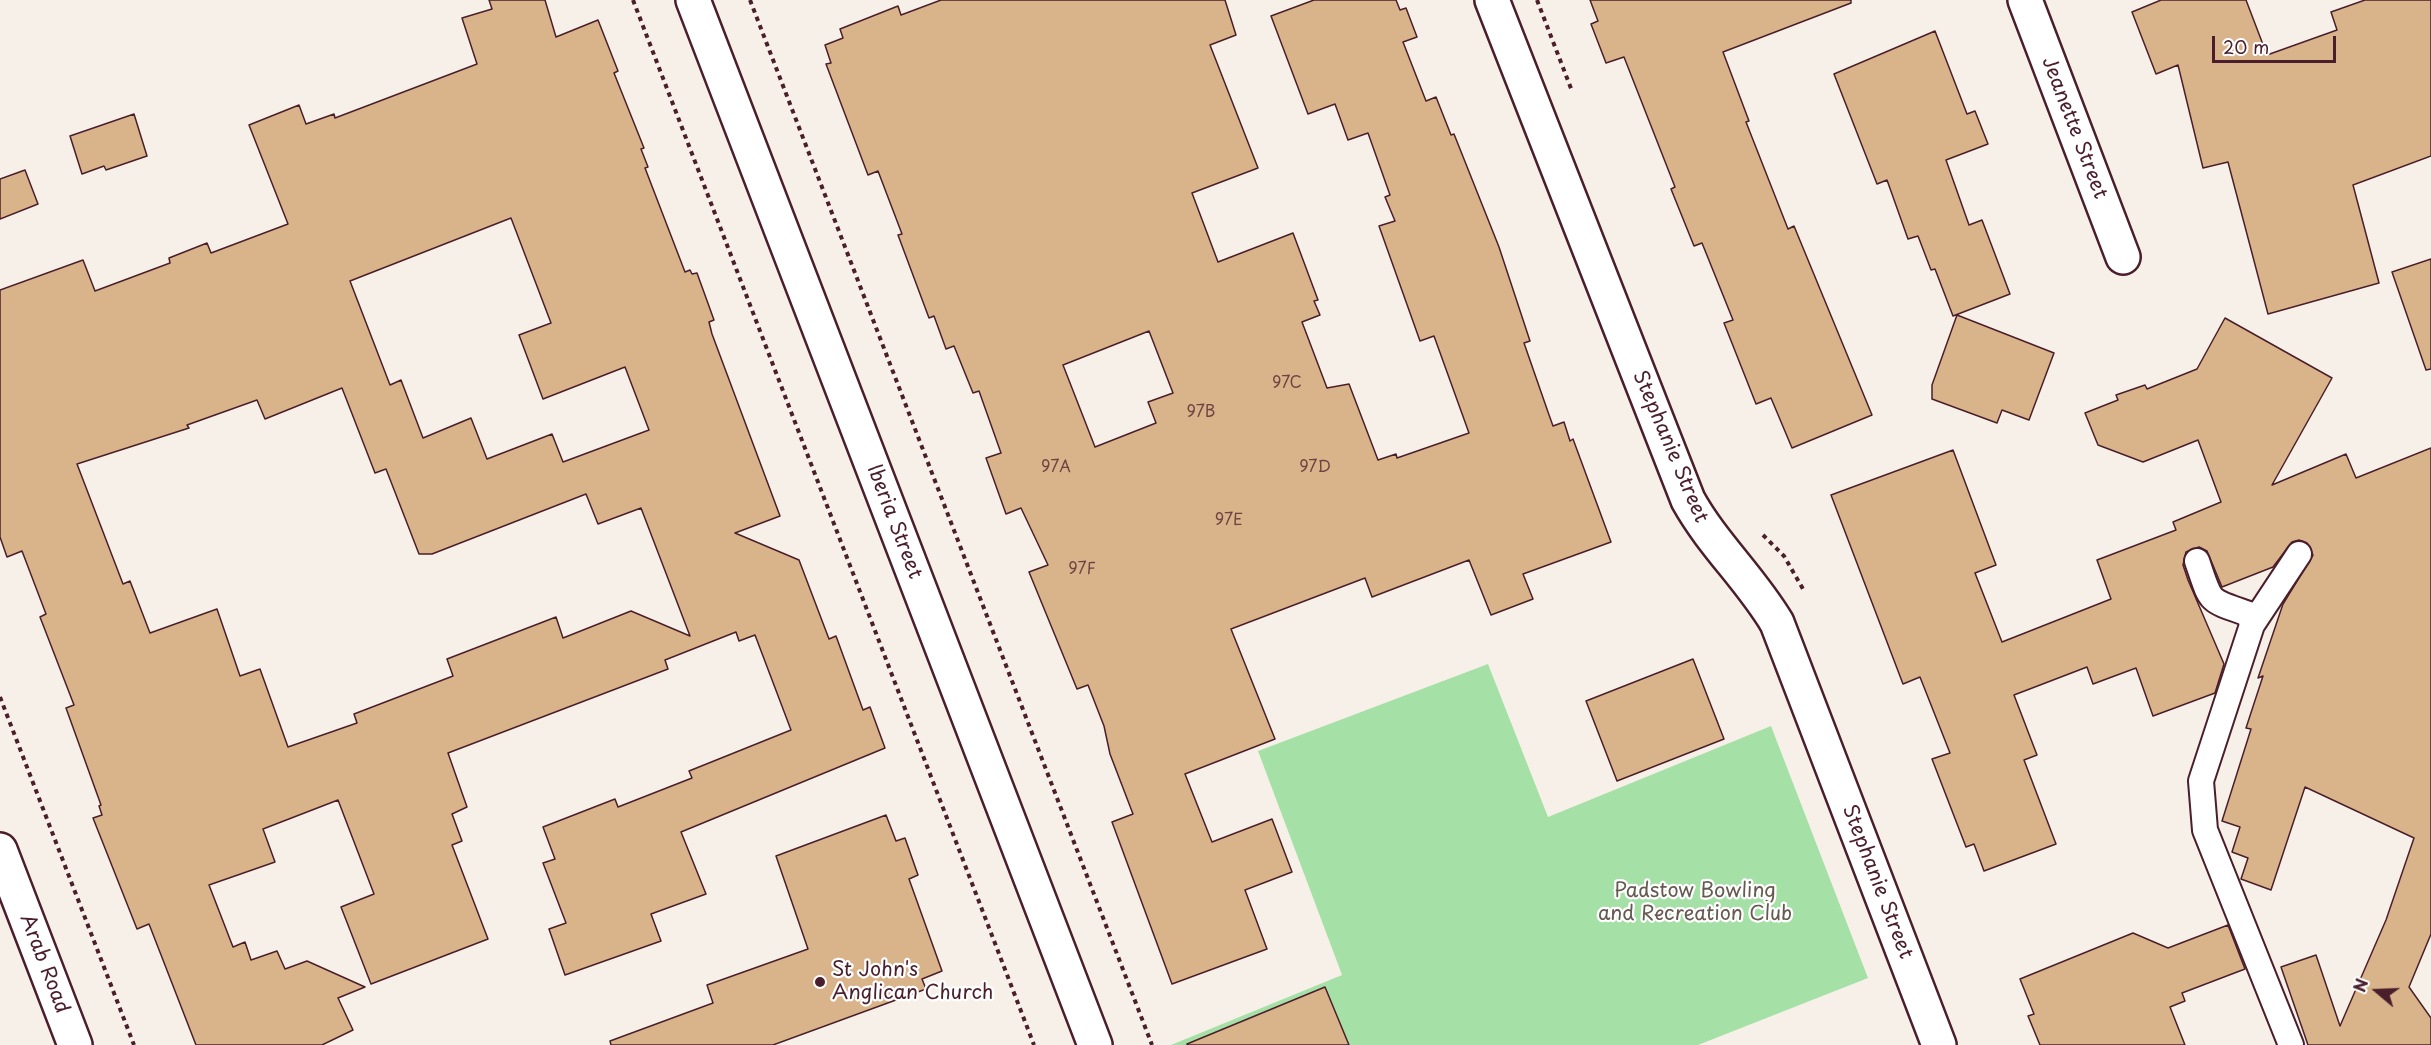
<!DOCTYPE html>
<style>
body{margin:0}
#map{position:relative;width:2431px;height:1045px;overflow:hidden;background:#f7f0e8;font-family:"Playpen Sans",sans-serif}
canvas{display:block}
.north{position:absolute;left:2347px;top:961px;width:60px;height:60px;-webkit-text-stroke:4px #fff;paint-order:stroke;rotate:289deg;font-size:16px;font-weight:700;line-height:24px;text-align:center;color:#4a1f2b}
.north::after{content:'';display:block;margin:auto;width:21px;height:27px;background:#4a1f2b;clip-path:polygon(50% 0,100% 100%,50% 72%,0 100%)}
.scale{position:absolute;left:2212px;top:36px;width:124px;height:27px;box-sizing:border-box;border:3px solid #4a1f2b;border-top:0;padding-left:8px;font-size:18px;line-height:21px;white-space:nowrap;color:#4a1f2b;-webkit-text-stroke:4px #fff;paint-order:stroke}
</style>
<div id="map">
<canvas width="2431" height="1045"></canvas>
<div class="north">N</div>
<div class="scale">20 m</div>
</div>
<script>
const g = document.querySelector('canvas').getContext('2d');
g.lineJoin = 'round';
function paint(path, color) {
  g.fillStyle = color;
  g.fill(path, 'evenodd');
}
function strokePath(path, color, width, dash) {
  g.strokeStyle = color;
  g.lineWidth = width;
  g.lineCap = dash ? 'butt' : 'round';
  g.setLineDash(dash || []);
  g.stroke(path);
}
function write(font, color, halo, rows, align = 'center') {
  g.font = font + ' "Playpen Sans",sans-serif';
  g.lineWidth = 4.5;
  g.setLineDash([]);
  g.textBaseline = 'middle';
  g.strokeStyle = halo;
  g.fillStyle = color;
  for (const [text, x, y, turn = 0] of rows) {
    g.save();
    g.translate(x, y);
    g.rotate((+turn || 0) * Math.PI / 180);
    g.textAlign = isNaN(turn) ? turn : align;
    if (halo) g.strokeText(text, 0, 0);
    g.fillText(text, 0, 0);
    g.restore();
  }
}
paint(new Path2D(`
 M 1488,664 L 1548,817 L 1771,726 L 1868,978 L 1698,1045 L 1171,1045 L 1342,975 L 1258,751 Z`), '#a5e1a7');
const building = new Path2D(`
 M 489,0 L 545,0 L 556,37 L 598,20 L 618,71 L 614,73 L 644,148 L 641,149 L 648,167 L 645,168 L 685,272 L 690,270 L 692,274 L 697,273 L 714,320 L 709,322 L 712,334 L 780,516 L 735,533 L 799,560 L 829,639 L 836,636 L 863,710 L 870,707 L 885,748 L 681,832 L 706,894 L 651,914 L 661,941 L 565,975 L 549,929 L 566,923 L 543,863 L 555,859 L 543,827 L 615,799 L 618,807 L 692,778 L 689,771 L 791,730 L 755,635 L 739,641 L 736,632 L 665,660 L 668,669 L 448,753 L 467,807 L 452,814 L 462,841 L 452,845 L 488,939 L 371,984 L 341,907 L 374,894 L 338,800 L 263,829 L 275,862 L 209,885 L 233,947 L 245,942 L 251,960 L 277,951 L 285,969 L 307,961 L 365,987 L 338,998 L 353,1030 L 322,1045 L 196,1045 L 149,924 L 137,929 L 93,818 L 102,815 L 99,806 L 101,805 L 66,708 L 74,705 L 40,617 L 46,614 L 22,551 L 7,557 L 0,537 L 0,290 L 83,260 L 95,291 L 170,263 L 169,258 L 207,243 L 211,253 L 288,224 L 249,125 L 299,105 L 306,124 L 334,114 L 335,118 L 477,64 L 462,18 L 492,9 ZM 511,218 L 551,323 L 519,335 L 543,399 L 625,367 L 649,430 L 563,462 L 552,434 L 487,459 L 471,418 L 423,438 L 401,380 L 390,385 L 350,281 ZM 342,388 L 375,473 L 386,469 L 419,554 L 432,554 L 586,494 L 598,524 L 641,508 L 690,636 L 631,611 L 563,638 L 556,617 L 447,659 L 453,676 L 354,714 L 357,723 L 288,747 L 260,669 L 240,676 L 217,609 L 150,633 L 130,581 L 123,584 L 77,464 L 189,428 L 187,425 L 257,400 L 265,419 Z
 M 941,0 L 1225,0 L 1236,35 L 1210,45 L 1258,168 L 1192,193 L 1218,262 L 1293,233 L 1318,300 L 1314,301 L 1320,315 L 1302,322 L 1327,388 L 1349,384 L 1378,460 L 1396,454 L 1397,458 L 1469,433 L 1434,336 L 1420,341 L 1379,226 L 1395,221 L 1385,197 L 1390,195 L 1368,133 L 1348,140 L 1335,104 L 1308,114 L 1271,16 L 1314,0 L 1396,0 L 1400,10 L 1406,8 L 1417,37 L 1403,42 L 1426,101 L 1436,97 L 1451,135 L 1454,134 L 1499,247 L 1530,341 L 1524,343 L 1548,412 L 1553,426 L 1564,422 L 1570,441 L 1573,439 L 1611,542 L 1523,574 L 1533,599 L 1491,615 L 1469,560 L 1372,597 L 1365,578 L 1231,629 L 1275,739 L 1185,774 L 1212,842 L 1272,819 L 1292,872 L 1245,890 L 1267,949 L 1172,984 L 1112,822 L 1133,814 L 1110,754 L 1104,726 L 1088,685 L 1077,689 L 1029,572 L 1048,565 L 1021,508 L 1006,514 L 986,458 L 1001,453 L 979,391 L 973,393 L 954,346 L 946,349 L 934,316 L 929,318 L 898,235 L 902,234 L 878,171 L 868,175 L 826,64 L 831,63 L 825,45 L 843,38 L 840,29 L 898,6 L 901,15 ZM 1149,331 L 1173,393 L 1148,402 L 1156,423 L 1095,447 L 1063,365 Z
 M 1590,0 L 1851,0 L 1851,3 L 1723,52 L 1749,121 L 1746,122 L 1788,229 L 1794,226 L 1872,415 L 1792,448 L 1771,398 L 1756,404 L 1724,323 L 1733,320 L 1702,243 L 1694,246 L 1671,189 L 1675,187 L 1624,57 L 1606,63 L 1591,24 L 1598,21 Z
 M 2161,0 L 2246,0 L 2267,55 L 2337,30 L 2331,12 L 2365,0 L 2431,0 L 2431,156 L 2353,185 L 2379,283 L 2268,314 L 2228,162 L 2203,168 L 2178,65 L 2156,74 L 2132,12 Z
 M 1935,31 L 1967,114 L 1975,111 L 1988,144 L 1946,160 L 1969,225 L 1982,220 L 2010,294 L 1953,316 L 1935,269 L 1931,270 L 1918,236 L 1908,239 L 1887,180 L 1877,184 L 1834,74 Z
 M 134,114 L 147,156 L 106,170 L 104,166 L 82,174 L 70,136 Z
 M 25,170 L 38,204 L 0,219 L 0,179 Z
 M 2431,259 L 2431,369 L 2426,370 L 2392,272 Z
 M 1957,315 L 2054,353 L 2029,420 L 2002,410 L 1997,423 L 1932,399 L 1932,385 Z
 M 2225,318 L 2332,378 L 2272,485 L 2346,454 L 2356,478 L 2431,448 L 2431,934 L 2409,987 L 2431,1018 L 2431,1045 L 2308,1045 L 2281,967 L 2316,955 L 2340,1026 L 2386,920 L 2414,838 L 2305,787 L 2271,890 L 2241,879 L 2248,858 L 2232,852 L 2240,827 L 2222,821 L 2251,729 L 2246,728 L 2263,676 L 2258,678 L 2283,604 L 2313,555 L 2307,543 L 2299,540 L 2292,542 L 2273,567 L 2222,587 L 2207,551 L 2199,547 L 2186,552 L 2183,565 L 2188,580 L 2224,664 L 2215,693 L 2153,716 L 2136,668 L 2093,684 L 2087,667 L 2014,695 L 2037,755 L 2024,760 L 2056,844 L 1984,871 L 1974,844 L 1966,847 L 1932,759 L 1950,753 L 1920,677 L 1903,684 L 1831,495 L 1953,450 L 1996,565 L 1975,573 L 2002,642 L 2111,599 L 2097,560 L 2176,530 L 2173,522 L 2221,502 L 2198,440 L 2143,462 L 2098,445 L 2085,413 L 2118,400 L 2116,395 L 2145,385 L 2147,389 L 2197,369 Z
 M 1693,659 L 1724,739 L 1617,781 L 1586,701 Z
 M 886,815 L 896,841 L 905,838 L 918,875 L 909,879 L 942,971 L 922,979 L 926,989 L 773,1045 L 611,1045 L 610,1041 L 713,1003 L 707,985 L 808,949 L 776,856 Z
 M 2228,925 L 2245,969 L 2182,993 L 2185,1001 L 2170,1007 L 2185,1045 L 2040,1045 L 2028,1016 L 2034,1014 L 2020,979 L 2133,933 L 2168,948 Z
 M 1325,987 L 1349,1045 L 1187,1045 L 1187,1044 Z`);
paint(building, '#d9b48b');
strokePath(building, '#4a1f2b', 1.5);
const service = new Path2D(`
 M 2197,561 C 2212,604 2206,599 2249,614 L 2252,625 L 2201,781 L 2205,830 L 2291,1045
 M 2252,625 L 2299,554`);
const minor = new Path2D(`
 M 693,0 L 1095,1045
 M 1492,0 L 1688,500 C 1713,545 1751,579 1777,623 L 1939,1045
 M 2025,0 L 2123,257
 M 0,850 L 75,1045`);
strokePath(service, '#4a1f2b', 28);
strokePath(minor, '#4a1f2b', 38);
strokePath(new Path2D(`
 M 633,0 L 1034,1045
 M 750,0 L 1152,1045
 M 1537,0 L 1572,91
 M 1763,535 L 1784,556 L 1803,589
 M 0,697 L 134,1045`), '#4a1f2b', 4, [4.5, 4.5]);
strokePath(service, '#fff', 24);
strokePath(minor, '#fff', 33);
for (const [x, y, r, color] of [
 [820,982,6,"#4a1f2b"]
]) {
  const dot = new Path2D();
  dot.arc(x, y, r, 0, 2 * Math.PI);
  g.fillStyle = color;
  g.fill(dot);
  strokePath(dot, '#fff', 2);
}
write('16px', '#6e4443', null, [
 ["97C",1287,384],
 ["97B",1201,413],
 ["97A",1056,468],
 ["97D",1315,468],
 ["97E",1229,521],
 ["97F",1082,570]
]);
write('20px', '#4a1f2b', '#fff', [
 ["Jeanette Street",2074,128,69],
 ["Stephanie Street",1670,447,67],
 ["Iberia Street",894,522,69],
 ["Stephanie Street",1877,882,69],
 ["Arab Road",44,964,69]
]);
write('20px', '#655950', '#fff', [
 ["Padstow Bowling",1695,891],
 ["and Recreation Club",1695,914]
]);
write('20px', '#4a1f2b', '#fff', [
 ["St John's",832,970],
 ["Anglican Church",832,993]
], 'left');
</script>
